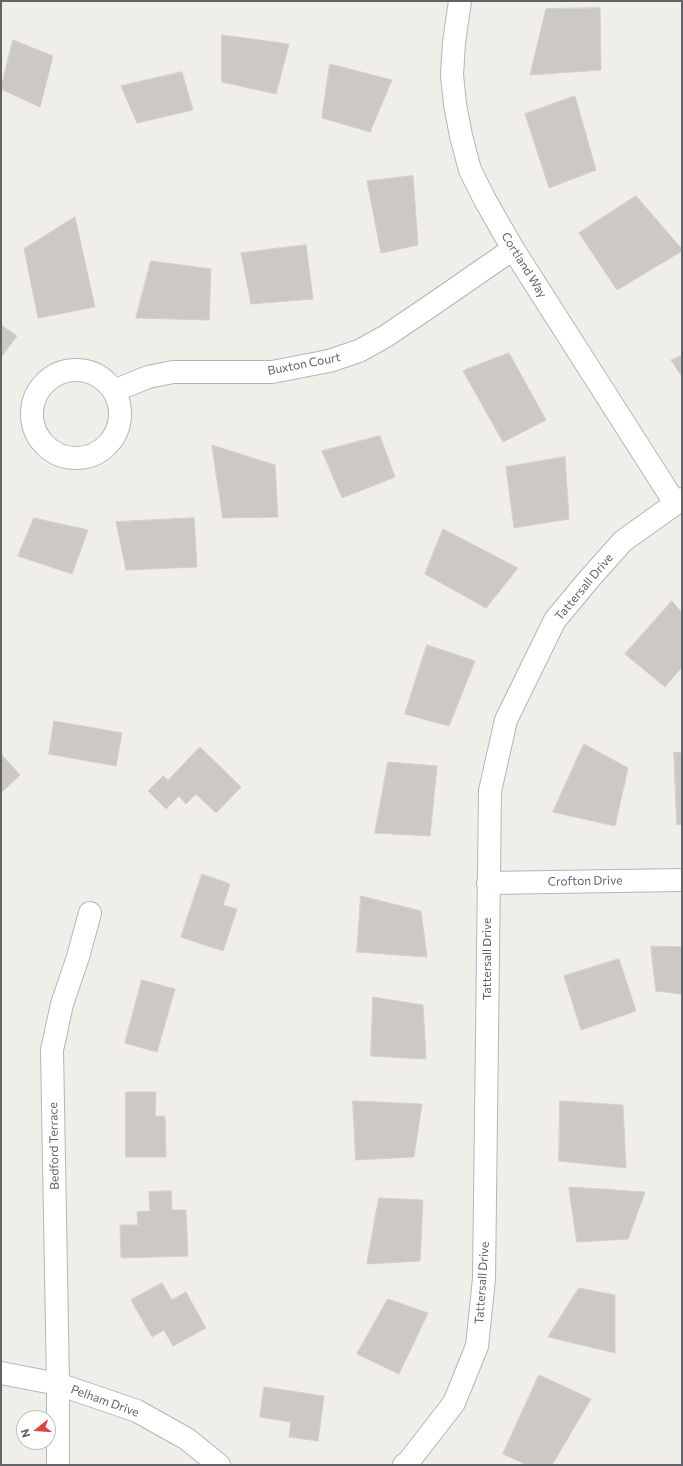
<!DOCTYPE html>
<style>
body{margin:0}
#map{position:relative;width:683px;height:1466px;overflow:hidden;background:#f0eee9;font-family:Commissioner,sans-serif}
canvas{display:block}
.frame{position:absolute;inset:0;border:2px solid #606367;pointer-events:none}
.north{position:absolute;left:16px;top:1410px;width:40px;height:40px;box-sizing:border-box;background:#fff;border:1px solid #bfc1c2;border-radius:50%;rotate:253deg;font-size:11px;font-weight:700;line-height:16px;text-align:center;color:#606367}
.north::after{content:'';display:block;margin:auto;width:14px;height:18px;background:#d84747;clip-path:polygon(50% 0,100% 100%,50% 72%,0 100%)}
</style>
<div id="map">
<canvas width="683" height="1466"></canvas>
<div class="frame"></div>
<div class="north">N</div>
</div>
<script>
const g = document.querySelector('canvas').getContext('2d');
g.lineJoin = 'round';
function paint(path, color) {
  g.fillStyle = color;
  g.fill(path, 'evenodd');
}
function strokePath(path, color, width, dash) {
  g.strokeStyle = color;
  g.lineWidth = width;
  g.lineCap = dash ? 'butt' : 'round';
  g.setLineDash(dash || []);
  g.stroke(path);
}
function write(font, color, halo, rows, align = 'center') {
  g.font = font + ' Commissioner,sans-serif';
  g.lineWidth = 4;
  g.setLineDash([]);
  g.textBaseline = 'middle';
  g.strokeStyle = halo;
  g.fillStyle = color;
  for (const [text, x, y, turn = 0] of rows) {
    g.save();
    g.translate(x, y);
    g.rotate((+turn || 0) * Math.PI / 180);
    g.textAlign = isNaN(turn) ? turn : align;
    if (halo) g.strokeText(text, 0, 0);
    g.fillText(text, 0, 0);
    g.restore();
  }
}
const building = new Path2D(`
 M 600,8 L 601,70 L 530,75 L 546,9 Z
 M 222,35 L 289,44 L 276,94 L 222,82 Z
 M 13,40 L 53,56 L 40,107 L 1,89 Z
 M 330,64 L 392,80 L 370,132 L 322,118 Z
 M 182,72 L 193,110 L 137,123 L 121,86 Z
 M 575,96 L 596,170 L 549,188 L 525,114 Z
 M 413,176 L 418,245 L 381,253 L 367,181 Z
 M 636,196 L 682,249 L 682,251 L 617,290 L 579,233 Z
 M 75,217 L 95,307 L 38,318 L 24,249 Z
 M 306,245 L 313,299 L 251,304 L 241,253 Z
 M 151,261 L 211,269 L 209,320 L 136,318 Z
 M 1,325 L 17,336 L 1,357 Z
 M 509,353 L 546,420 L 503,442 L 463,371 Z
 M 682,356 L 682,377 L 671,360 Z
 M 380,436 L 395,477 L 342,498 L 322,451 Z
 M 212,445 L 275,465 L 278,517 L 223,518 Z
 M 565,457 L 569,519 L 514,528 L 506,467 Z
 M 34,518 L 88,530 L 72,574 L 18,556 Z
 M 194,518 L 197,567 L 126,570 L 116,522 Z
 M 443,529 L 518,568 L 486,608 L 425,574 Z
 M 672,601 L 682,613 L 682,667 L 665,687 L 625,654 Z
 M 427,645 L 475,661 L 449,726 L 405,714 Z
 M 54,721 L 122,733 L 116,766 L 49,754 Z
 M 584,744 L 628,768 L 615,826 L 553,812 Z
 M 200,747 L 241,787 L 216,813 L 196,794 L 186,804 L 179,796 L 166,809 L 148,791 L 163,776 L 168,780 Z
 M 674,752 L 682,753 L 682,824 L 677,825 Z
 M 1,754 L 20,775 L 1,793 Z
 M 388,762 L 437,766 L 430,836 L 375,833 Z
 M 202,874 L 230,884 L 223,905 L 237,909 L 223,951 L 181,937 Z
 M 361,896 L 421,911 L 427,957 L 357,952 Z
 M 651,946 L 682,947 L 682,994 L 656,991 Z
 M 619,959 L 636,1011 L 581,1030 L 564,976 Z
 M 142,980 L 175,989 L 157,1052 L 125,1043 Z
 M 373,997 L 423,1005 L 426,1059 L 371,1056 Z
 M 126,1092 L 156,1092 L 155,1116 L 165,1116 L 166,1157 L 126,1157 Z
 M 353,1101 L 422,1104 L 414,1157 L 356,1160 Z
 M 560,1101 L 623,1105 L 626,1168 L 559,1161 Z
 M 569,1187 L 645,1192 L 628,1239 L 577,1242 Z
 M 171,1191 L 172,1210 L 186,1210 L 188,1256 L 121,1258 L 120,1225 L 138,1225 L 137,1212 L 150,1211 L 149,1192 Z
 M 379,1198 L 423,1200 L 420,1261 L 367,1264 Z
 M 162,1283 L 172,1300 L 186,1292 L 206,1328 L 173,1346 L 164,1330 L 152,1337 L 131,1300 Z
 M 579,1288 L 615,1295 L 615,1353 L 548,1337 Z
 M 388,1299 L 428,1313 L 399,1374 L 357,1354 Z
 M 539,1375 L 591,1399 L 552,1465 L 527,1465 L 503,1454 Z
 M 264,1387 L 324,1396 L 318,1441 L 289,1437 L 291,1422 L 260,1417 Z`);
paint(building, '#ccc9c5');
strokePath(building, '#d4cfc7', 1);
const minor = new Path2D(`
 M 460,1 L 454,42 L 452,75 L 455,104 L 461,136 L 470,170 L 485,200 L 513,249 L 675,503
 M32 414a44 44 0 1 1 88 0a44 44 0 1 1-88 0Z
 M 114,391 L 148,377 L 173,372 L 272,372 L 329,361 L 359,351 L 386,336 L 426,309 L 513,249
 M 488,883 L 682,880
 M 1,1373 L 58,1384 L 137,1411 L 187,1439 L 219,1465
 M 58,1465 L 58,1384 L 52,1050 L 62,1004 L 78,957 L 90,913
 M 404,1465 L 409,1461 L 454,1403 L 477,1346 L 484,1279 L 490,791 L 506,720 L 555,620 L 590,578 L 623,541 L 682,499`);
strokePath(minor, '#b3b5b9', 24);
strokePath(minor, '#fff', 22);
write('12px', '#606367', '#fff', [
 ["Cortland Way",524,265,58],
 ["Buxton Court",304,364,-11],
 ["Tattersall Drive",584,587,-50],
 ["Crofton Drive",585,881,-1],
 ["Tattersall Drive",487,959,-90],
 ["Bedford Terrace",54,1146,-91],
 ["Tattersall Drive",482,1283,-86],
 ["Pelham Drive",105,1401,20]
]);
</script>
